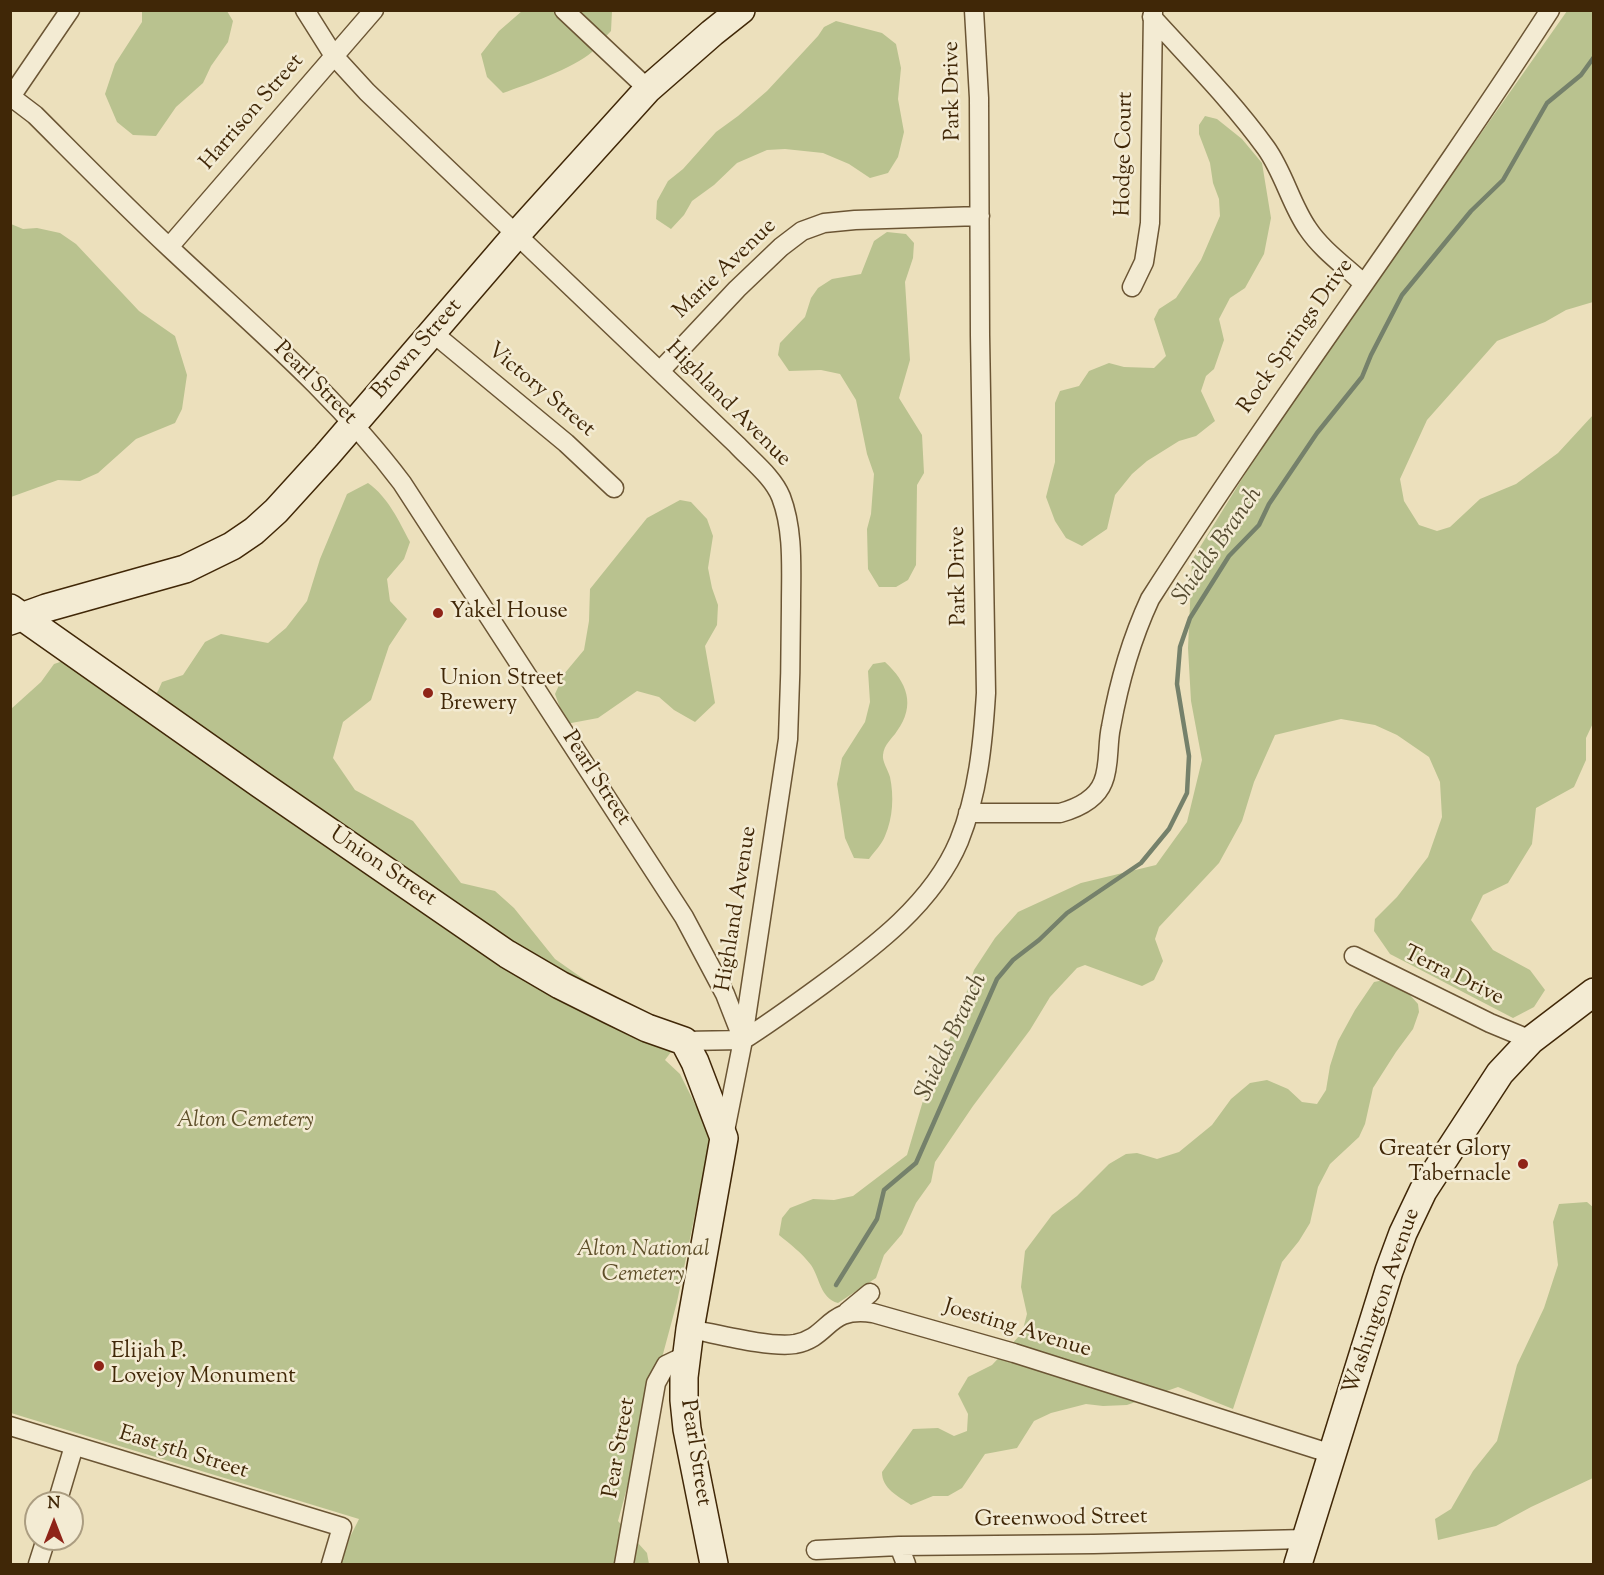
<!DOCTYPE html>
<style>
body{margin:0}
#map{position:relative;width:1604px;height:1575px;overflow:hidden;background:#ece0bc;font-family:"Sorts Mill Goudy",serif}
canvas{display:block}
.frame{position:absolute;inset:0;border:12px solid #402707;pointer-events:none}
.north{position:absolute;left:24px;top:1491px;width:60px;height:60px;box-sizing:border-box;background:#f3ebd3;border:2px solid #ab9d81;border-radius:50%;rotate:0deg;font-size:16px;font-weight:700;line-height:24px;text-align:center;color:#402707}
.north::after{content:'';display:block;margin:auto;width:21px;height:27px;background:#8f2418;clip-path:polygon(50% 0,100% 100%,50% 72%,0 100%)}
</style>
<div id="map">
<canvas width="1604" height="1575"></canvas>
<div class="frame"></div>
<div class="north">N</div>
</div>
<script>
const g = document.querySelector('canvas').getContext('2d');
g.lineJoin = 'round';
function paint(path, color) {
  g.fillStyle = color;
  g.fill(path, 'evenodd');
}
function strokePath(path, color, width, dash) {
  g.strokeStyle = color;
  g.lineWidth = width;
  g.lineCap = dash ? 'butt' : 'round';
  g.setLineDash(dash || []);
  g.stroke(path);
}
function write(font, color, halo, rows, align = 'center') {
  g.font = font + ' "Sorts Mill Goudy",serif';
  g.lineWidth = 5;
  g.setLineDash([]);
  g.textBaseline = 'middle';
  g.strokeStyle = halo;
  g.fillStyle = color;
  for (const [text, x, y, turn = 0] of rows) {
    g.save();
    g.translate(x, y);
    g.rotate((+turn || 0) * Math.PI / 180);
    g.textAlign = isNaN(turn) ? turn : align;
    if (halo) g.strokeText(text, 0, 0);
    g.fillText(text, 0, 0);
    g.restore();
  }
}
paint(new Path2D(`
 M 142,11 L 227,11 L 233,21 L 228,42 L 211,66 L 203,83 L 176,107 L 156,136 L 133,135 L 117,122 L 105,94 L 115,64 L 142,22 Z
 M 522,11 L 612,11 L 611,31 C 605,37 599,45 592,52 C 574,68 526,85 503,93 L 487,77 L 481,54 L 499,31 Z
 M 1567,11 L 1593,11 L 1593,302 L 1566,310 L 1545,322 L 1497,341 L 1427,420 L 1400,479 L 1404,501 L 1419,525 L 1437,531 L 1450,527 L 1480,499 L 1516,484 L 1558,453 L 1593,415 L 1594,721 L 1586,738 L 1586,760 L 1574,787 L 1536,808 L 1532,844 L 1508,883 L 1483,895 L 1471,920 L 1493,950 L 1530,970 L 1545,990 L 1534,1007 L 1513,1018 L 1390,954 L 1374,931 L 1375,919 L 1397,897 L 1428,857 L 1442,817 L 1440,782 L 1429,757 L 1397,735 L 1375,725 L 1341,719 L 1275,735 L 1254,782 L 1242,821 L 1219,863 L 1159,927 L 1155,939 L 1163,961 L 1154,980 L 1142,986 L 1085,965 L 1077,968 L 1050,997 L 1030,1030 L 973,1106 L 935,1162 L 931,1182 L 916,1203 L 902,1234 L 884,1255 L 876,1278 L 838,1303 C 820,1298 820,1278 811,1265 C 802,1253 790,1244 779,1235 L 782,1218 L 790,1208 L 813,1199 L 834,1200 L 853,1196 L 907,1155 L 925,1094 L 956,1024 L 974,970 L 995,938 L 1018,912 L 1081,883 L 1156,865 L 1187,822 L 1202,760 L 1191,701 L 1188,648 L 1192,560 L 1271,432 Z
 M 836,21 L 882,33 L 896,44 L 901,68 L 898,99 L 904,132 L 898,157 L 888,173 L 870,178 L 849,164 L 823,153 L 785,149 L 767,150 L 737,163 L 714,185 L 692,201 L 684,215 L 671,229 L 656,219 L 657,201 L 668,181 L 683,169 L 716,132 L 738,116 L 767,91 L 818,36 L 824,27 Z
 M 1205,116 L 1217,119 L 1242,139 L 1262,163 L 1271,218 L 1264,254 L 1245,288 L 1230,298 L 1219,319 L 1224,340 L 1214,369 L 1206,376 L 1201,391 L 1215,421 L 1196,436 L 1179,441 L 1147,461 L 1132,474 L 1115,495 L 1107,529 L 1082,546 L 1066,538 L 1055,521 L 1046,497 L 1055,462 L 1055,403 L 1060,391 L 1079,386 L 1089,371 L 1109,363 L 1124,367 L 1154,368 L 1166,356 L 1154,319 L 1159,309 L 1176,298 L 1201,260 L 1220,216 L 1219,199 L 1213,183 L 1210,163 L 1199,134 L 1199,125 Z
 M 11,224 L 23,229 L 37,228 L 60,233 L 76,244 L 139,311 L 175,336 L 187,375 L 182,409 L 175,423 L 136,439 L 98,473 L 80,481 L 58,480 L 11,497 Z
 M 887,232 L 906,234 L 914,243 L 913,258 L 905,282 L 910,360 L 899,398 L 922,435 L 924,473 L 917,485 L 916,565 L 908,580 L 896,587 L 879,587 L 868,569 L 867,529 L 871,514 L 874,474 L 867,454 L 856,400 L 840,374 L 821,370 L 789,371 L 778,355 L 780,343 L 805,317 L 811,298 L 818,288 L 832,279 L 861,274 L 874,241 Z
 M 368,483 C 388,497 399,521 410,542 L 404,559 L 387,579 L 390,601 L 407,619 L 389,646 L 371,700 L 343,722 L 333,758 L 355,790 L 413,821 L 461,883 L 495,891 L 514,908 L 555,959 L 602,992 L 638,1012 L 671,1052 L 665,1060 L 680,1074 L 711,1136 L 677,1302 L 618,1521 L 647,1553 L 649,1564 L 341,1564 L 350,1537 L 359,1519 L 11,1413 L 11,709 L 41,682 L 54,664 L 66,660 L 141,711 L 158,691 L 162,682 L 183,675 L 205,642 L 221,634 L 268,643 L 286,628 L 307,601 L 320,559 L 347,494 Z
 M 680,500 L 691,502 L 707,519 L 713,536 L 708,568 L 712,588 L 718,605 L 717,625 L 705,646 L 715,703 L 695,722 L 674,710 L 659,697 L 637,691 L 598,718 L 566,724 L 555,694 L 564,674 L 584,650 L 589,621 L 590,589 L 647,518 Z
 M 885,662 C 907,682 916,705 897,731 C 892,739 884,744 883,755 C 882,761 888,770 890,777 C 894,796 893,818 885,836 C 882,844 874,852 869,859 L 854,858 L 845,838 L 837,784 L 842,758 L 865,722 L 870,702 L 868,671 L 873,664 Z
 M 1379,981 L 1388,981 L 1410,995 L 1418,1004 L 1419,1012 L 1413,1029 L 1396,1052 L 1373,1088 L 1365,1124 L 1359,1137 L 1330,1164 L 1318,1187 L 1310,1223 L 1299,1241 L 1282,1262 L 1233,1409 L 1178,1387 L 1127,1405 L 1103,1406 L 1086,1404 L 1051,1413 L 1034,1421 L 1017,1448 L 985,1454 L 962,1488 L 948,1496 L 933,1496 L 911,1505 C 898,1496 882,1489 882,1472 L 913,1429 L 938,1428 L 954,1436 L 967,1431 L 968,1414 L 958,1394 L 968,1377 L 992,1365 L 1022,1333 L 1027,1314 L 1021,1287 L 1025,1251 L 1052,1215 L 1077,1196 L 1109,1164 L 1126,1154 L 1137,1153 L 1157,1159 L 1179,1152 L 1212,1125 L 1231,1099 L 1250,1083 L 1267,1080 L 1288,1089 L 1302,1102 L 1317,1104 L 1326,1090 L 1330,1066 L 1338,1041 L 1355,1010 L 1374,982 Z
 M 1587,1202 L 1594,1208 L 1593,1478 L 1531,1507 L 1496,1526 L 1438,1540 L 1435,1519 L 1451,1509 L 1473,1471 L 1497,1441 L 1517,1365 L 1544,1308 L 1558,1265 L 1553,1222 L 1559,1204 Z`), '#b9c28f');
strokePath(new Path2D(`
 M 836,1285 L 877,1219 L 884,1190 L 916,1163 L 997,979 L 1013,960 L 1039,940 L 1067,913 L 1141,863 L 1169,829 L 1187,793 L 1189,756 L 1177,684 L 1180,647 L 1190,618 L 1229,556 L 1259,525 L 1269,504 L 1317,433 L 1362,377 L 1371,355 L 1402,295 L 1471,211 L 1503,180 L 1547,103 L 1581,75 L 1594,57`), '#75816b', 4.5);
const street = new Path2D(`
 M 305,10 L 334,56 L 367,92 L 737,445 C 752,461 773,477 781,497 C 794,531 791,570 791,606 C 791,651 790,695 788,739 L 743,1038
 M 564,10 L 648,89
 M 1152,17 C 1191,60 1232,101 1266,148 C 1284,173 1291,205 1308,229 C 1322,250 1345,266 1363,283
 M 10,96 L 35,115 C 80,160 125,206 171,249 C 253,326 334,393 402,483 L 684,917 L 725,994 L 743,1040 L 724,1136
 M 10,98 L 70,10
 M 169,247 L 374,10
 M 1132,287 L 1144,262 L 1150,223 L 1153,12
 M 433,333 L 566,443 L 614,488
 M 660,371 L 737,289 L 781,247 L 802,231 L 824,223 L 855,220 L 980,216
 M 968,813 L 1060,813 C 1078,808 1096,800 1103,782 C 1110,766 1107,744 1111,727 C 1119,682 1131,640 1150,599 C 1278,399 1421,210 1550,10
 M 1354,956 L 1490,1023 L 1531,1040
 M 743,1040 C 770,1023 796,1004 822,985 C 874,947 933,903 959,841 C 978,794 983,743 986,693 L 980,335 L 979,98 L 974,10
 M 684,1041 L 743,1040
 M 847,1312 L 870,1293
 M 690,1329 C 717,1334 770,1348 795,1344 C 831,1337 826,1306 873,1313 L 1014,1353 L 1332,1454
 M 10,1426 L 342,1527 L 331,1564
 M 57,1503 L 74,1446
 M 899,1546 L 906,1564
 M 816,1550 L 899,1546 L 1094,1544 L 1306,1539
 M 38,1564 L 46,1539
 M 624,1564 L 656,1383 L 666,1365 L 687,1355`);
const secondary = new Path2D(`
 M 10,608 L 260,784 L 507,954 L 560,985 L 610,1010 L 647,1028 L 684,1041 L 695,1062 L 724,1138 L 690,1329 L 684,1377 L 684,1400 L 687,1429 L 714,1564
 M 10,621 L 46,608 L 185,569 L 232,546 L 254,531 L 276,511 L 326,456 L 517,234 L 648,89 L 712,33 L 741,10
 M 1298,1564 L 1389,1271 L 1403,1233 L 1423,1191 L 1500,1073 L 1531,1040 L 1594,992`);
strokePath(street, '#6b5534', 21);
strokePath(secondary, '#402707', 30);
strokePath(street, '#f3ebd3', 18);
strokePath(secondary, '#f3ebd3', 27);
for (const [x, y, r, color] of [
 [438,613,6,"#8f2418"],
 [428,693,6,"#8f2418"],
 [1523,1164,6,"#8f2418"],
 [99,1366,6,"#8f2418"]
]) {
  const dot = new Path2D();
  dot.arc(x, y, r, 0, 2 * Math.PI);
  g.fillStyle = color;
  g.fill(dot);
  strokePath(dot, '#f3ebd3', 2);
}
write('22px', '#402707', '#f3ebd3', [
 ["Park Drive",954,91,-91],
 ["Harrison Street",253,113,-49],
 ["Hodge Court",1126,154,-89],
 ["Marie Avenue",726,270,-44],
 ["Rock Springs Drive",1297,337,-55],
 ["Brown Street",418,350,-49],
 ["Pearl Street",314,384,45],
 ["Victory Street",540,391,40],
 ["Highland Avenue",727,405,45],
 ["Park Drive",960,576,-91],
 ["Pearl Street",595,779,57],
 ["Union Street",382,868,34],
 ["Highland Avenue",738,909,-81],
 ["Terra Drive",1453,977,26],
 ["Washington Avenue",1383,1302,-71],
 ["Joesting Avenue",1017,1330,17],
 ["Pear Street",621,1448,-80],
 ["Pearl Street",694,1453,81],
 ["East 5th Street",183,1454,17],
 ["Greenwood Street",1061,1520,-1]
]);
write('22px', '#402707', '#f3ebd3', [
 ["Yakel House",450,613],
 ["Union Street",440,680],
 ["Brewery",440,705],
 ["Greater Glory",1511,1151,"right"],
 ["Tabernacle",1511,1176,"right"],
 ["Elijah P.",111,1353],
 ["Lovejoy Monument",111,1378]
], 'left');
write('italic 22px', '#5e4e29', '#f3ebd3', [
 ["Alton Cemetery",245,1122],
 ["Alton National",643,1251],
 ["Cemetery",643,1276]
]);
write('italic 24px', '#564c31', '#f3ebd3', [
 ["Shields Branch",1219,547,-55],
 ["Shields Branch",953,1038,-65]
]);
</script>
